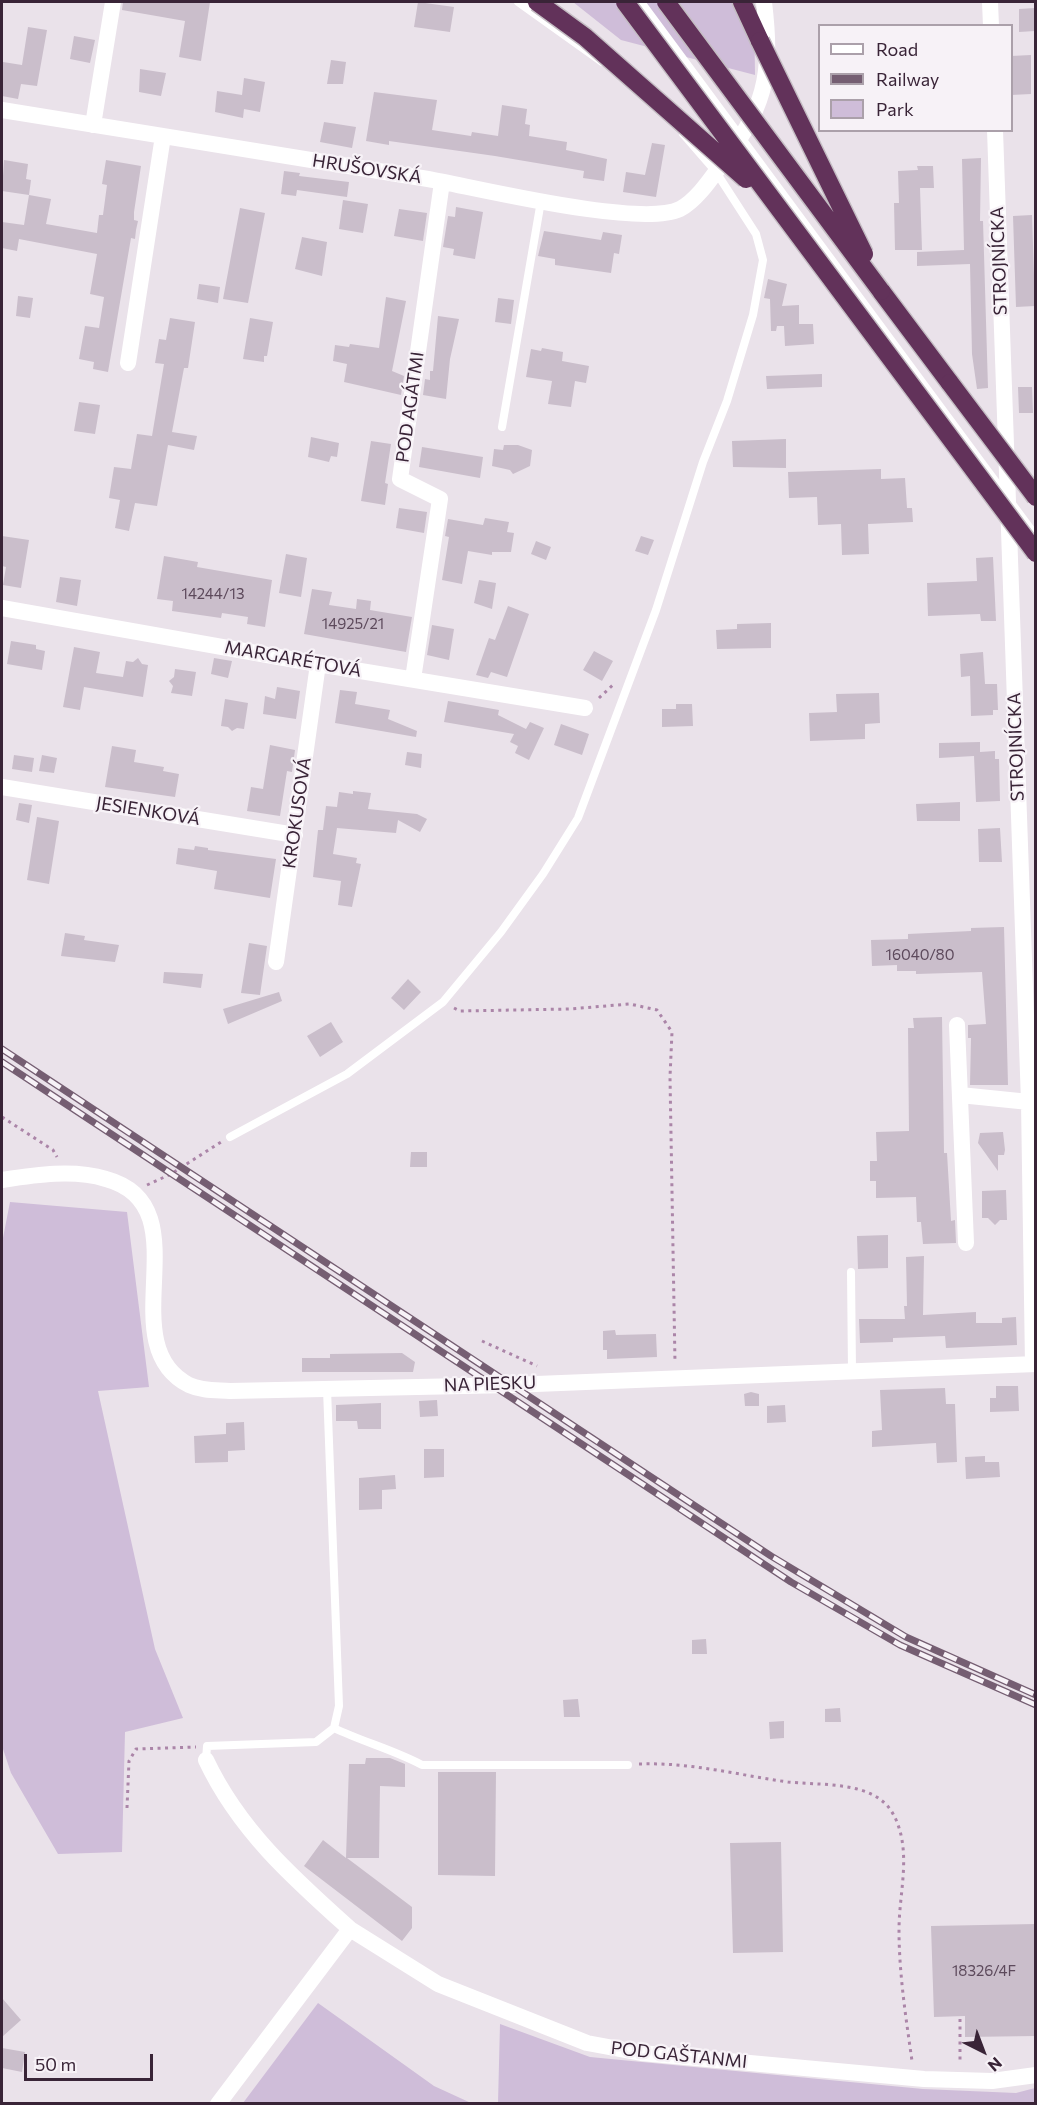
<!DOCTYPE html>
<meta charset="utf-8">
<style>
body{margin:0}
#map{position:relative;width:1037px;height:2105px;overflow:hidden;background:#eae2ea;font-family:Commissioner,sans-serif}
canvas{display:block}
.frame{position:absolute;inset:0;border:3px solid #392437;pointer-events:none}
.legend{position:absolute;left:818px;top:24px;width:195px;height:108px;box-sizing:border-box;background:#f7f2f7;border:2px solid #aba0aa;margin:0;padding:8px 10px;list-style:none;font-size:18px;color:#392437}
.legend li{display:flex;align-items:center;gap:12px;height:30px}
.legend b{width:30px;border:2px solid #aba0aa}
.north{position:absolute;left:953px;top:2021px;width:60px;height:60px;-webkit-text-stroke:4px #f7f2f7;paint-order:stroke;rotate:138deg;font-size:16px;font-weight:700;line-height:24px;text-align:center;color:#392437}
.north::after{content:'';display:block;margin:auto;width:21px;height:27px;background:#392437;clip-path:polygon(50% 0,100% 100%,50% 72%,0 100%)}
.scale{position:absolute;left:24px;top:2054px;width:129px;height:27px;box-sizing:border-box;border:3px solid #392437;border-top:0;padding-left:8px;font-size:18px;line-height:21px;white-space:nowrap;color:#392437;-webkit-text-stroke:4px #f7f2f7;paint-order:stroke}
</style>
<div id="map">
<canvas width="1037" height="2105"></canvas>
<div class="frame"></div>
<ul class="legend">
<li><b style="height:8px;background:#fff"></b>Road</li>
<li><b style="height:8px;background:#755e72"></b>Railway</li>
<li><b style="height:16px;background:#cfbdd9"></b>Park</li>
</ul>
<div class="north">N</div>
<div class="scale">50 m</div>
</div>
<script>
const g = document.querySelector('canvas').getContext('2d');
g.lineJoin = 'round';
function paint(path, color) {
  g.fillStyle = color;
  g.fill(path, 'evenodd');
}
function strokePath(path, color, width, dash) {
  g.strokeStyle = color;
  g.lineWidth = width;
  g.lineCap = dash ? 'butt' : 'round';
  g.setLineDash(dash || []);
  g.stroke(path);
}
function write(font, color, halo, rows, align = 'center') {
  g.font = font + ' Commissioner,sans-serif';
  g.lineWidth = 4.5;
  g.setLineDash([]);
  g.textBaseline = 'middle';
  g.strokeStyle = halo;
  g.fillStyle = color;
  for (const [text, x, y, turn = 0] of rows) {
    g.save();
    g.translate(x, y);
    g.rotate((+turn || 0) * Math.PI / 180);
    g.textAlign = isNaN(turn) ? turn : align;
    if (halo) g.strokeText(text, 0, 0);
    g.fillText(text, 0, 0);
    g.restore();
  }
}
paint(new Path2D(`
 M 573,2 L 754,2 L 755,75 L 621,40 Z
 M 10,1202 L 127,1212 L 149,1387 L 98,1391 L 155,1649 L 183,1718 L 125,1732 L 122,1852 L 58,1854 L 11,1773 L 2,1746 L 2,1243 Z
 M 318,2003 L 434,2086 L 471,2103 L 243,2103 Z
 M 500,2024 L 590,2057 L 923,2089 L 1016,2093 L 1035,2088 L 1035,2103 L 498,2103 Z`), '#cfbdd9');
paint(new Path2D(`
 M 123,2 L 210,2 L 201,61 L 179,57 L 185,21 L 122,10 Z
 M 418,2 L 454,7 L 450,32 L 414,27 Z
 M 1035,8 L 1035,31 L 1019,32 L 1019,9 Z
 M 28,27 L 47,30 L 37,86 L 21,84 L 18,99 L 2,96 L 3,62 L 22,65 Z
 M 74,36 L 95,40 L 90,63 L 70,59 Z
 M 1031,55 L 1031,94 L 1011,95 L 1011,56 Z
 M 331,60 L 346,62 L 343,84 L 327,84 Z
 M 140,69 L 166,73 L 161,96 L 139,92 Z
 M 244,78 L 265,82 L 260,112 L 244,109 L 243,118 L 215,112 L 217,91 L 242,95 Z
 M 374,92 L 437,100 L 432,130 L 471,136 L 472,132 L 498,136 L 502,105 L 527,109 L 525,124 L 530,125 L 529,136 L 567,142 L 566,150 L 607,159 L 604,181 L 583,178 L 584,171 L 495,156 L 389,141 L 389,145 L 366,141 Z
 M 324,122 L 356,127 L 352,148 L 320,142 Z
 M 652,143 L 665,145 L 656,197 L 623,192 L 626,172 L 645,175 Z
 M 981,158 L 980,221 L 983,221 L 988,388 L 977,389 L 972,354 L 970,264 L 917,266 L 917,252 L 964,250 L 962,159 Z
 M 4,160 L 28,164 L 26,179 L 31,180 L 29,195 L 2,191 Z
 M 106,160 L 141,166 L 134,212 L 134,220 L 138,221 L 136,230 L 135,239 L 131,238 L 108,372 L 93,369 L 94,362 L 79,359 L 85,326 L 99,328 L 104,297 L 90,294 L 97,254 L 19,239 L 17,251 L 2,248 L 2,222 L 24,225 L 29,195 L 51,199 L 46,224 L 97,233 L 99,215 L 103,215 L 107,185 L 102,184 Z
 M 917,166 L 933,166 L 934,188 L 920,188 L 922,250 L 895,250 L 894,203 L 899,203 L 898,171 L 918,170 Z
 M 284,171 L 300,173 L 299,176 L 349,182 L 347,197 L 297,190 L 296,196 L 281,194 Z
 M 343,200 L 368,204 L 363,233 L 339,229 Z
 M 456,207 L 483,212 L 475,259 L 453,255 L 454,249 L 443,247 L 448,216 L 455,217 Z
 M 240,208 L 265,213 L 248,303 L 223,299 Z
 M 399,209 L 427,213 L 423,241 L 394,236 Z
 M 1032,215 L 1035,306 L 1016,307 L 1013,216 Z
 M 544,231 L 601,240 L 603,232 L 622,235 L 619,254 L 614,253 L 611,273 L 555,265 L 555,259 L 538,256 Z
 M 302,237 L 327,242 L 322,276 L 295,269 Z
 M 768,279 L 787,284 L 782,306 L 799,305 L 799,324 L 813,324 L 814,344 L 785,346 L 784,326 L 777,326 L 776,331 L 771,331 L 770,299 L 764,298 Z
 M 199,284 L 220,287 L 218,303 L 197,299 Z
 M 18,296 L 33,298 L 30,318 L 16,316 Z
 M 386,297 L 406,301 L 392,371 L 404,376 L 401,395 L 344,382 L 347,364 L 333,361 L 335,345 L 349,347 L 350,344 L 379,348 Z
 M 498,298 L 514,300 L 511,324 L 495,322 Z
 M 438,316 L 459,319 L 450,359 L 446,399 L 423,395 L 425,379 L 430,380 L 430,371 L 433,371 Z
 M 170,318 L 195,322 L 188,368 L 184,368 L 172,432 L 197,436 L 194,450 L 168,445 L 157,506 L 135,503 L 129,531 L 115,528 L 120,500 L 109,498 L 114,467 L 131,469 L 137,434 L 152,436 L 164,364 L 155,363 L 159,339 L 166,340 Z
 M 250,318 L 273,322 L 267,356 L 264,356 L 264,362 L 243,359 Z
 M 542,348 L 563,352 L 562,361 L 589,366 L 586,383 L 575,381 L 571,407 L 548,404 L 552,381 L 526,377 L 531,349 L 541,351 Z
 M 822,374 L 822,387 L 767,389 L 766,376 Z
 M 1018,387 L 1032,387 L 1033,413 L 1019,413 Z
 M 79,402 L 100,405 L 95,434 L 74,431 Z
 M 311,437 L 339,443 L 337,457 L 331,456 L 329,462 L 308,457 Z
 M 786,439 L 786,468 L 733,467 L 732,441 Z
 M 371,441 L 391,444 L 385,483 L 388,484 L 385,505 L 361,501 Z
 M 504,445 L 518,445 L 532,450 L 530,466 L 513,474 L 510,470 L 492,466 L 494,449 L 503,450 Z
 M 422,447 L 483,457 L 480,478 L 419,467 Z
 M 881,469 L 881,479 L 905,478 L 907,508 L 912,508 L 913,522 L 868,524 L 869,554 L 842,555 L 841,524 L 818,525 L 817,497 L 789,498 L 788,472 Z
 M 399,508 L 427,512 L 424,533 L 396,528 Z
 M 485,518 L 509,522 L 507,532 L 514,533 L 511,552 L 492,552 L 492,555 L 468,551 L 462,584 L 442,580 L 449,537 L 445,536 L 448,519 L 483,525 Z
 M 2,536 L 29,540 L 21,588 L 3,585 L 6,567 L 2,566 Z
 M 641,536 L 654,540 L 648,555 L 635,551 Z
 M 536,541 L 551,547 L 546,560 L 531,554 Z
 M 286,554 L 307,558 L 301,597 L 279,593 Z
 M 164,556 L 198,562 L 197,567 L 272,580 L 265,627 L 247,624 L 248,617 L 222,613 L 221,618 L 172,611 L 173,601 L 157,599 Z
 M 993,557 L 996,621 L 981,621 L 980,614 L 928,616 L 927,583 L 977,581 L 976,558 Z
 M 60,577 L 81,580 L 77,606 L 56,602 Z
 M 479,580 L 496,583 L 492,609 L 474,603 Z
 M 312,589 L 332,592 L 329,605 L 356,609 L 357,599 L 371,601 L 370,610 L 412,617 L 406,652 L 304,634 Z
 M 508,606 L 529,614 L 507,677 L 491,672 L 488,678 L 476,675 L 489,638 L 495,640 Z
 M 771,623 L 771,648 L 717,649 L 716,630 L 737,629 L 737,624 Z
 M 432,625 L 454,629 L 449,660 L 427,655 Z
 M 11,641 L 36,645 L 36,649 L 45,651 L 42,670 L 7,664 Z
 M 74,647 L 100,652 L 96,673 L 123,677 L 126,661 L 133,662 L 138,658 L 142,664 L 148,665 L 143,697 L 84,687 L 80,710 L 63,707 Z
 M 594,651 L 613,661 L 602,681 L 583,670 Z
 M 983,652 L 985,684 L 997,684 L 998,710 L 993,710 L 993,715 L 971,716 L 970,676 L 961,677 L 960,654 Z
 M 214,658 L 232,661 L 228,678 L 211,674 Z
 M 175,669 L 196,672 L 192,696 L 171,693 L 173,686 L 169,681 L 174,677 Z
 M 277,687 L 300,691 L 296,719 L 263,714 L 265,696 L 275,699 Z
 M 340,690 L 357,692 L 355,704 L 390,710 L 388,719 L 417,731 L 416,737 L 335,723 Z
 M 879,693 L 880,723 L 865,724 L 865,739 L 810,741 L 809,713 L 837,712 L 836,694 Z
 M 225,699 L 248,703 L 244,729 L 237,728 L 232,731 L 228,727 L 221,726 Z
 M 448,701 L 499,710 L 498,715 L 526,729 L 530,722 L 544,728 L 529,760 L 515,753 L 518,746 L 510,742 L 514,734 L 444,722 Z
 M 676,704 L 692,704 L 693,726 L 662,727 L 662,709 L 676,709 Z
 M 561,724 L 589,734 L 582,755 L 554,745 Z
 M 980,742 L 980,752 L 995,751 L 995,759 L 999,759 L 1000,801 L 976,802 L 974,756 L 939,758 L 939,743 Z
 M 270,745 L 295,750 L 292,772 L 287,771 L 280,816 L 247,811 L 251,787 L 263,789 Z
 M 112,746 L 136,750 L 134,762 L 164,767 L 163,771 L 179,774 L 175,797 L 105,787 Z
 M 407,752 L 422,754 L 421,768 L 405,765 Z
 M 14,755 L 34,758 L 32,772 L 12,769 Z
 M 42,755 L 57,758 L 54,773 L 39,771 Z
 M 353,791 L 371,793 L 368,809 L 417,814 L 427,819 L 420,832 L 398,820 L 396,833 L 337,828 L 333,854 L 357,858 L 356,863 L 361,864 L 352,907 L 338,905 L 341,881 L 313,877 L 318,830 L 323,830 L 326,806 L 337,807 L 339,792 L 353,794 Z
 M 960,802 L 960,821 L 917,821 L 916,804 Z
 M 19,803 L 32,805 L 29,823 L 16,820 Z
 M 37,817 L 59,821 L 49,884 L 27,880 Z
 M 1000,828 L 1002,862 L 979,862 L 978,829 Z
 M 195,846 L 208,848 L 208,850 L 276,859 L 270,898 L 214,889 L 217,871 L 176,864 L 178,848 L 194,850 Z
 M 1004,927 L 1008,1085 L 970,1085 L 971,1038 L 968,1038 L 968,1025 L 986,1024 L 982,972 L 916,974 L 916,971 L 897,971 L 897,965 L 872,966 L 871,940 L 908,939 L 908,934 L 971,931 L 971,928 Z
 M 65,933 L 85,936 L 84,940 L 119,945 L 115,962 L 61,956 Z
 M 249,943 L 267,946 L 260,995 L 241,993 Z
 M 164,972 L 203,974 L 201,988 L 163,983 Z
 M 408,979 L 421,992 L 404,1010 L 391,998 Z
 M 279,992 L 282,1001 L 228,1024 L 223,1009 Z
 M 942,1017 L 944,1153 L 947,1153 L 951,1221 L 955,1220 L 956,1243 L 923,1244 L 921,1222 L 917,1222 L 916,1197 L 876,1198 L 876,1181 L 870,1181 L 870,1161 L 877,1161 L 876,1132 L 909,1131 L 908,1028 L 914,1028 L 913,1018 Z
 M 331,1022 L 343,1042 L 320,1057 L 307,1036 Z
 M 1003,1132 L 1005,1150 L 1004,1155 L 998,1155 L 998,1171 L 978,1143 L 980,1133 Z
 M 411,1152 L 427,1152 L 427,1167 L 410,1167 Z
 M 1006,1190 L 1007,1220 L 1000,1220 L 995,1225 L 988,1218 L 982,1218 L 982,1191 Z
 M 888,1235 L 888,1268 L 858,1269 L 857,1236 Z
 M 924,1256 L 923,1315 L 976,1312 L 976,1323 L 1002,1323 L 1002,1318 L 1016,1317 L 1017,1345 L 946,1348 L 945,1336 L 893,1338 L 893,1342 L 860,1343 L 859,1319 L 905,1319 L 904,1306 L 907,1306 L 906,1257 Z
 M 615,1330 L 616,1335 L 656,1334 L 657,1357 L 607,1359 L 607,1350 L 603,1350 L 603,1331 Z
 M 402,1353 L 415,1362 L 413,1372 L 302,1372 L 302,1358 L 330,1358 L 330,1354 Z
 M 996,1386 L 1018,1386 L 1019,1411 L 990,1412 L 990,1398 L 996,1398 Z
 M 945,1388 L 946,1404 L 955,1404 L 957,1462 L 937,1463 L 936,1443 L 872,1447 L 872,1431 L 882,1430 L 880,1390 Z
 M 751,1392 L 759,1394 L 759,1406 L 745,1406 L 744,1394 Z
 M 437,1400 L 438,1416 L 420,1417 L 419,1401 Z
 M 381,1403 L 381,1429 L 358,1429 L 357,1421 L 336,1421 L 336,1405 Z
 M 785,1405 L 786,1422 L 767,1423 L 767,1406 Z
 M 244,1422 L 245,1450 L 228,1451 L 228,1462 L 195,1463 L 194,1436 L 226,1434 L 226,1423 Z
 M 424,1449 L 444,1449 L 444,1477 L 424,1478 Z
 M 985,1456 L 985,1462 L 999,1462 L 1000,1477 L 966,1479 L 965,1457 Z
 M 395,1475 L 396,1489 L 382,1490 L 382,1509 L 359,1510 L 359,1478 Z
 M 706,1639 L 707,1654 L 692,1654 L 692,1640 Z
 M 578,1699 L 580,1717 L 564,1717 L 563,1700 Z
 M 840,1708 L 841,1722 L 825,1722 L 825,1709 Z
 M 784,1721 L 784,1738 L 770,1739 L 769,1722 Z
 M 366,1758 L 390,1758 L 405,1764 L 405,1787 L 380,1786 L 379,1858 L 347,1858 L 412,1907 L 412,1928 L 402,1941 L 304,1866 L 323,1840 L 346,1858 L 349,1764 L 365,1764 Z
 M 438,1772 L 496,1772 L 495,1876 L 438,1875 Z
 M 781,1842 L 783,1952 L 733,1953 L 730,1843 Z
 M 1035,1924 L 1035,2036 L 965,2037 L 965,2016 L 934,2017 L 931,1926 Z
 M 2,1998 L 21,2020 L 2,2037 Z
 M 2,2048 L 25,2052 L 22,2072 L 2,2068 Z`), '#cabecb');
const highway = new Path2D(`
 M 742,2 L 760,41
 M 881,291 L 950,383`);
strokePath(highway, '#c4bdc3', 21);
strokePath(new Path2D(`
 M 599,698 L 614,684
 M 454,1008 L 460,1011 L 569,1009 L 630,1004 L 657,1010 L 672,1032 L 670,1077 L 675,1363
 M 2,1117 L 53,1150 L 57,1157
 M 147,1185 L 171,1174 L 221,1142
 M 482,1341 L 537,1366
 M 639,1764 C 690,1762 738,1775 788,1782 C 816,1785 858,1782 881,1800 C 892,1808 898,1822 901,1835 C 908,1866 899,1898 899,1930 C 899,1974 906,2018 912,2061
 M 127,1808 L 129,1761 L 136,1749 L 196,1747
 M 960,2019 L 960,2063`), '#ab85a8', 3, [3, 4.5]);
strokePath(new Path2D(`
 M 518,2 L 602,62
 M 641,2 L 1036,536
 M 502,427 L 541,201
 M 230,1137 L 347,1074 L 443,1002 L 501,932 L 543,874 L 578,818 L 656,610 L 703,462 L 727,401 L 753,315 L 763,260 L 756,234 L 716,172 L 683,134
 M 851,1272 L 852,1371
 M 334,1728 C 363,1742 394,1750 422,1765 L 628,1765
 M 206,1760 L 207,1746 L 316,1742 L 334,1728 L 339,1706 L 327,1389`), '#fff', 8);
strokePath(new Path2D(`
 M 990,2 L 991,26
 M 2,110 C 144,133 286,155 428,179 C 478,188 640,228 680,209 C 695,201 708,183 718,169 C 765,108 773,78 764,2
 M 93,125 L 113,2
 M 995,130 L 1029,1102 L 1033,1364
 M 128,363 L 163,136
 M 2,608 L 318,664 L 585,708
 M 413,679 L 440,499 L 400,479 L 442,182
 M 2,787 L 295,835
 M 276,962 L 318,664
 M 957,1025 L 966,1243
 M 960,1095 L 1029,1102
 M 2,1180 C 35,1175 73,1169 106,1179 C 205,1206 108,1343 189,1385 C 202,1391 216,1390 230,1391 L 511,1385 L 1036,1364
 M 206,1760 C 239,1830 293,1878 350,1929
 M 218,2104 L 350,1929 L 438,1984 L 587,2043 L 641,2053 L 924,2079 L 992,2081 L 1036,2075`), '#fff', 16);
strokePath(highway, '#62325a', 18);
const rail = new Path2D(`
 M 2,1049 L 771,1556 L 906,1637 L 1036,1695
 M 2,1062 L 791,1582 L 900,1645 L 1036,1705`);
strokePath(rail, '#755e72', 7);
strokePath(rail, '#f7f2f7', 4.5, [14]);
const highwayBridge = new Path2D(`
 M 537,2 L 585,37 L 746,179
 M 625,2 L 1036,553
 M 666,2 L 881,291
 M 760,41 L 864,254
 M 950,383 L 1036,497`);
strokePath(highwayBridge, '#c4bdc3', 21, []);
strokePath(highwayBridge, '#62325a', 18);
write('15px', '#5d4a5c', null, [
 ["14244/13",213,594],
 ["14925/21",353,624],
 ["16040/80",920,955],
 ["18326/4F",984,1971]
]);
write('18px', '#392437', '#f7f2f7', [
 ["HRUŠOVSKÁ",367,169,9],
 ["STROJNÍCKA",999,261,-92],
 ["POD AGÁTMI",410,407,-82],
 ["MARGARÉTOVÁ",293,659,10],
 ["STROJNÍCKA",1016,747,-92],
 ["JESIENKOVÁ",148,811,9],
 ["KROKUSOVÁ",297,813,-82],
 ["NA PIESKU",490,1384,-2],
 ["POD GAŠTANMI",679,2055,6]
]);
</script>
